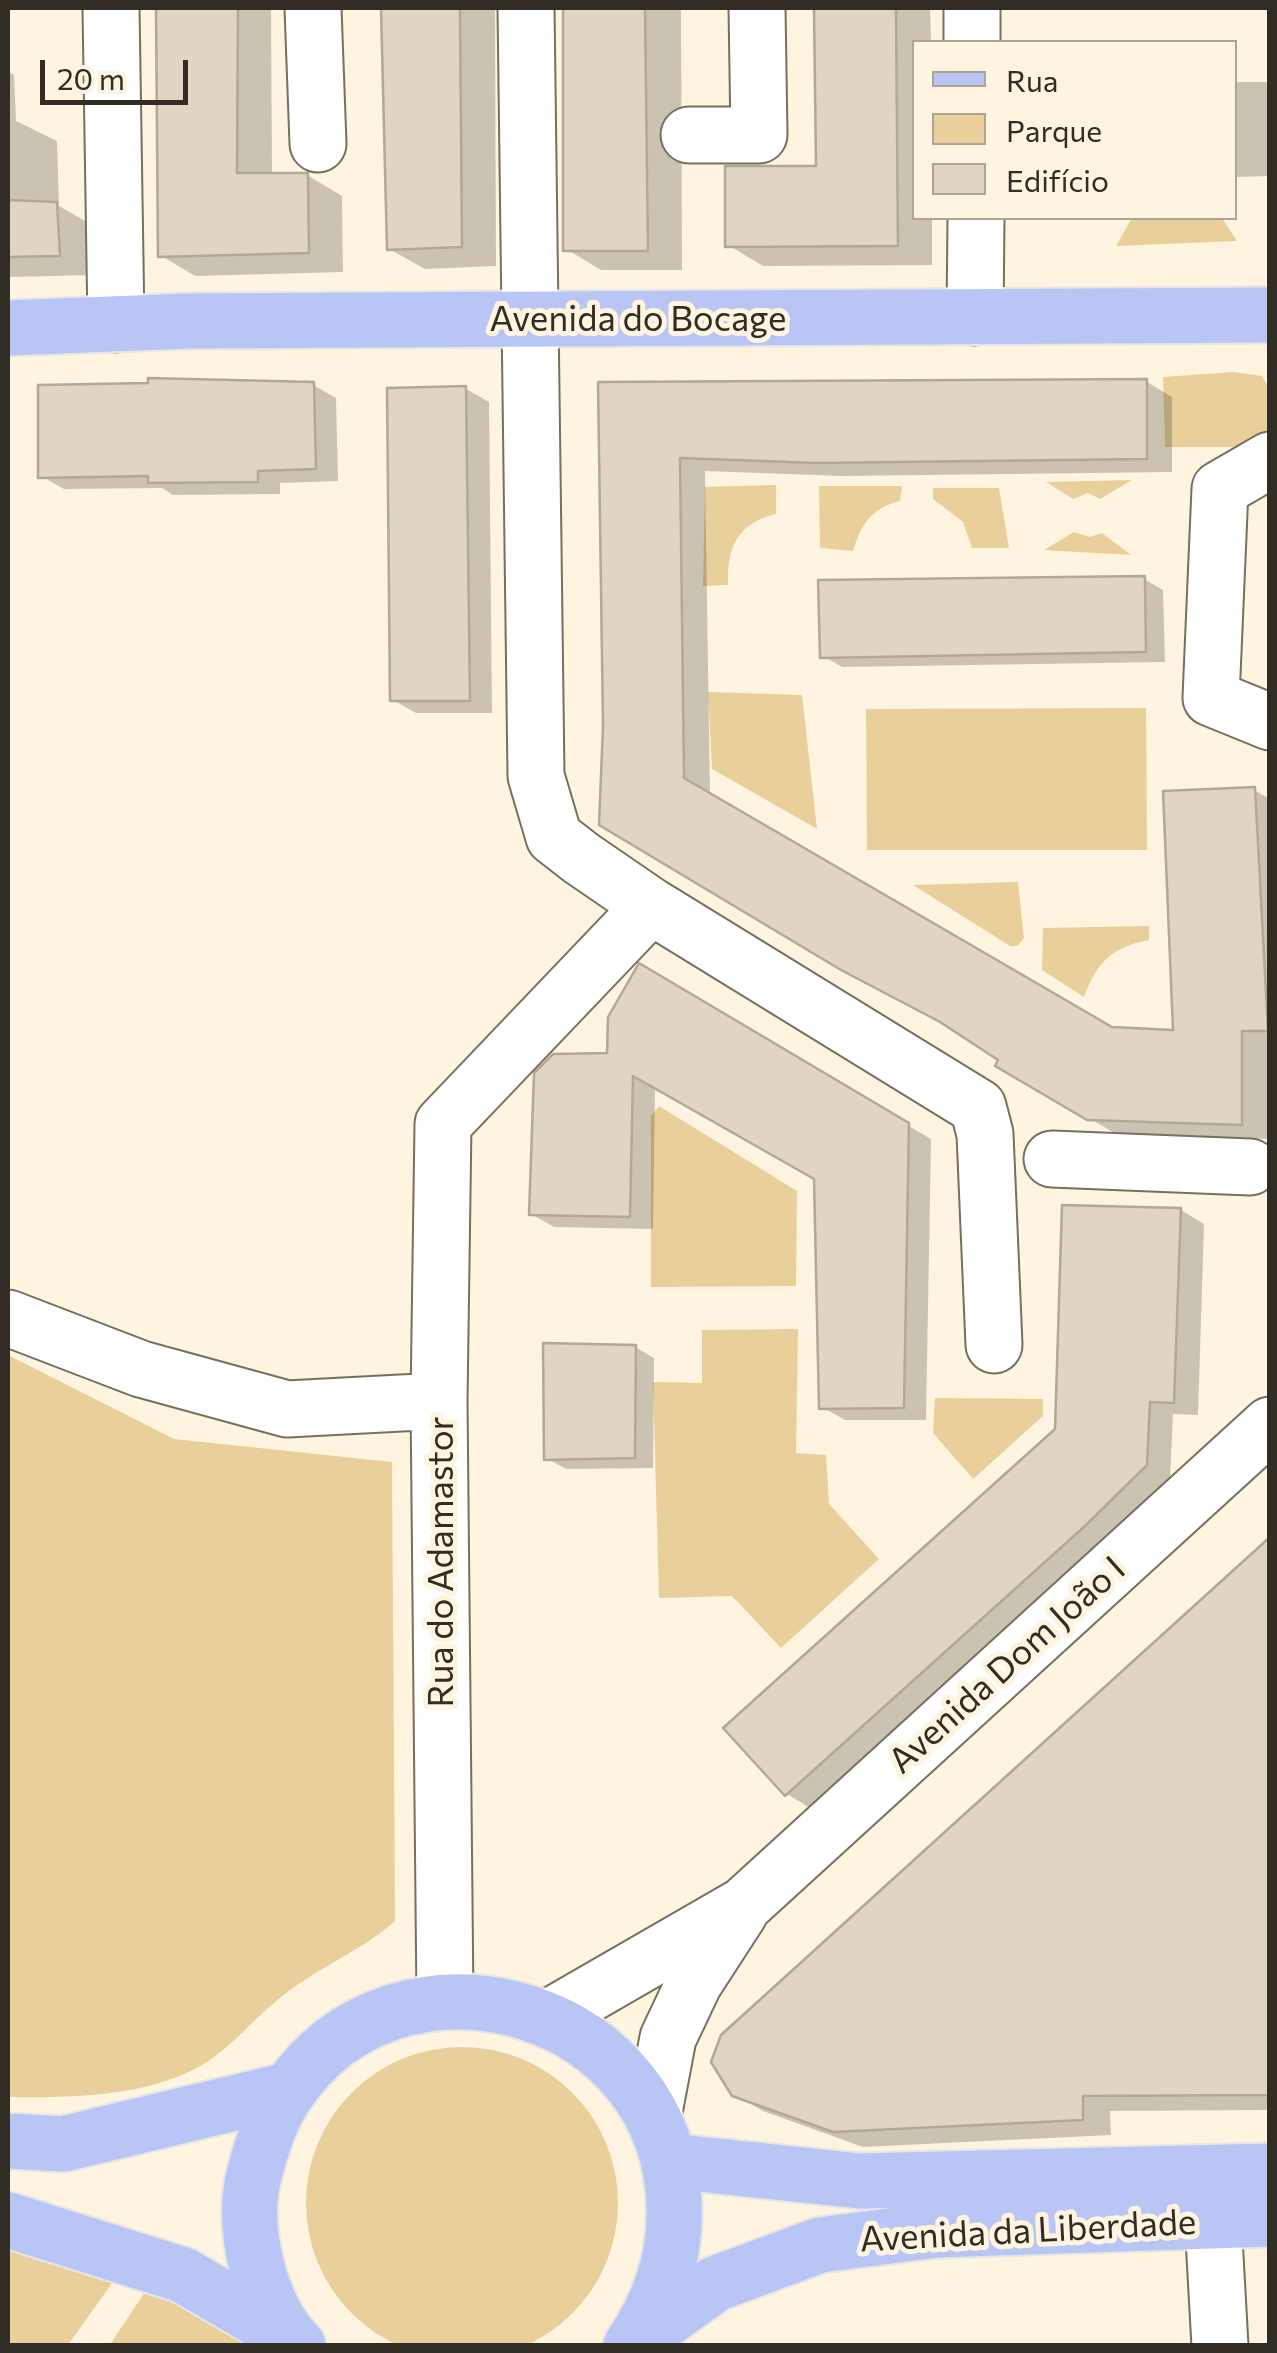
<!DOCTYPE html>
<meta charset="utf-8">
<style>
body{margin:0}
#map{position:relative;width:1277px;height:2353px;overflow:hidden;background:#fef4df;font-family:Commissioner,sans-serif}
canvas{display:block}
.frame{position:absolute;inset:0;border:10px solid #312d25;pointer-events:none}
.legend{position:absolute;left:912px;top:40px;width:325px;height:180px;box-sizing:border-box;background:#fef4df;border:2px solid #aca495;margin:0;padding:12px 18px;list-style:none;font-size:30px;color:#312d25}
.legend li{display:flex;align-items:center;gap:20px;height:50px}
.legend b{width:50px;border:2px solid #aca495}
.scale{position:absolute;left:40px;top:60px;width:148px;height:45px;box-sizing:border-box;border:5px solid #312d25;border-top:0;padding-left:12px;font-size:30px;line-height:35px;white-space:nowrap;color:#312d25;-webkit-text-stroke:8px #fef4df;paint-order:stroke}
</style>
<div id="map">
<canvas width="1277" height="2353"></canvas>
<div class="frame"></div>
<ul class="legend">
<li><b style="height:12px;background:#b8c5f5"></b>Rua</li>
<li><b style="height:28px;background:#e9d09a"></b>Parque</li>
<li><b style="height:28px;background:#dfd5c1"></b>Edifício</li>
</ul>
<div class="scale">20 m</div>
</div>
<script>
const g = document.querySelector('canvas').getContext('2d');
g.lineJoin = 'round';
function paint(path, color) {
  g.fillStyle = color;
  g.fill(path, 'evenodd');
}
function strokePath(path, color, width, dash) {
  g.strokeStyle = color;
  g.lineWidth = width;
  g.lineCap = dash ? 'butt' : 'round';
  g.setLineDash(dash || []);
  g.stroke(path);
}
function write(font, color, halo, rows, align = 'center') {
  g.font = font + ' Commissioner,sans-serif';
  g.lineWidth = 10;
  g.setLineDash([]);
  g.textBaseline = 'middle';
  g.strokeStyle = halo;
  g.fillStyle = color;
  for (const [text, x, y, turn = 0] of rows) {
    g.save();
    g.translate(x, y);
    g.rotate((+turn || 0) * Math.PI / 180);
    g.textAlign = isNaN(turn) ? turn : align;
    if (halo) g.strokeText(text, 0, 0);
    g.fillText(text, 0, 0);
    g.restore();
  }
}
paint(new Path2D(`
 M 1132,218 L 1222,218 L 1237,241 L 1116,246 Z
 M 1234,372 L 1262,376 L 1269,388 L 1269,430 L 1252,447 L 1165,447 L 1163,377 Z
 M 1132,480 L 1100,499 L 1088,493 L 1073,499 L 1046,482 Z
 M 776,485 L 776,514 C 737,523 727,548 728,585 L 703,586 L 705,487 Z
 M 819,486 L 902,486 L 900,501 C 872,508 861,524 853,551 L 820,548 Z
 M 933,488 L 999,488 L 1009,548 L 972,548 L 963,522 L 933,499 Z
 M 1074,532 L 1090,537 L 1102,533 L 1131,555 L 1044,550 Z
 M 708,692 L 802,695 L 817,829 L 712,769 Z
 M 1146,708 L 1147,850 L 867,850 L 866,709 Z
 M 1018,882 L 1024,938 L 1017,946 L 1010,946 L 913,885 Z
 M 1149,926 L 1149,940 C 1112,947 1097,962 1084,997 L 1042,970 L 1043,928 Z
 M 659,1106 L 797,1191 L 796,1286 L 651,1287 L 651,1116 Z
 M 798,1329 L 796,1453 L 826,1455 L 829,1504 L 879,1559 L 781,1648 L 732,1596 L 659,1598 L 653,1382 L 702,1383 L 702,1330 Z
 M 8,1355 L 174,1439 L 392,1462 L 395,1921 C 360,1952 316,1968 280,1998 C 253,2019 233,2046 204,2064 C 148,2097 70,2098 8,2097 Z
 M 935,1398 L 1043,1399 L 1043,1416 L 973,1479 L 933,1433 Z
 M306 2203a156 156 0 1 1 312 0a156 156 0 1 1-312 0Z
 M 8,2245 L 115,2279 L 68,2345 L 8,2345 Z
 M 147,2289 L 172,2297 L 240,2337 L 246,2345 L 109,2346 Z`), '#e9d09a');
paint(new Path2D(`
 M 158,8 L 271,8 L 272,175 L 307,175 L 342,196 L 343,272 L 195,276 L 160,255 Z
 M 386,8 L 495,8 L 496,266 L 425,269 L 389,249 Z
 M 565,8 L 681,8 L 682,270 L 601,270 L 566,249 Z
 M 816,8 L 930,8 L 931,42 L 914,42 L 914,218 L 932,218 L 932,265 L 763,266 L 728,245 L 819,169 Z
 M 8,71 L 14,75 L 16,121 L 57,141 L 59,206 L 92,225 L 94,275 L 8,277 Z
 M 1234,82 L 1270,82 L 1270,176 L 1234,177 Z
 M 1147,382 L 1172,397 L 1172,472 L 843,476 L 705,471 L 710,795 L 1111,1030 L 1176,1032 L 1254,790 L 1270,799 L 1267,1139 L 1116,1134 L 998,1065 L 1002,1059 L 605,727 L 601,384 Z
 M 313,385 L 336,398 L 338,481 L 280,483 L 280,494 L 173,495 L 162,488 L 64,489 L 41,476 Z
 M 466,389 L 489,402 L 492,713 L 416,713 L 393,700 Z
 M 1144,579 L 1163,590 L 1165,662 L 842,667 L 823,656 Z
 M 640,967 L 931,1139 L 926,1420 L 845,1420 L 822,1407 L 817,1178 L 655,1086 L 653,1229 L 554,1227 L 531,1214 L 609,1056 Z
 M 1181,1210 L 1204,1224 L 1198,1415 L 1173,1414 L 1170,1479 L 1109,1539 L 810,1808 L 787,1794 L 1057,1430 Z
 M 635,1347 L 654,1358 L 653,1468 L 566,1469 L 546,1458 Z
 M 1270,1541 L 1270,2110 L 1110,2111 L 1111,2135 L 863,2147 L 763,2111 L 734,2094 Z`), '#0003');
const building = new Path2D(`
 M 156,8 L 238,8 L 237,173 L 308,173 L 309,253 L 158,257 Z
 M 381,8 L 460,8 L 462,247 L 387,250 Z
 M 563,8 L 645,8 L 648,251 L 563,251 Z
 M 814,8 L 896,8 L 898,246 L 725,247 L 725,166 L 816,166 Z
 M 8,200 L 57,202 L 60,256 L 8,257 Z
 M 148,378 L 314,382 L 316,469 L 258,471 L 258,482 L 148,483 L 148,476 L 38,478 L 38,385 L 148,383 Z
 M 1147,379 L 1147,459 L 816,463 L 680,458 L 684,778 L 1112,1027 L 1173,1030 L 1163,791 L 1255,787 L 1268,1031 L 1242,1031 L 1242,1125 L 1087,1120 L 995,1066 L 998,1060 L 940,1022 L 841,970 L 599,825 L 603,726 L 598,382 Z
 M 466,386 L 470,701 L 390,701 L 387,388 Z
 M 1145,576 L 1146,652 L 820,658 L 818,580 Z
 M 639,963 L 909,1123 L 904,1408 L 819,1409 L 814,1179 L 633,1076 L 630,1217 L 529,1215 L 534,1073 L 553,1054 L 607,1053 L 608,1017 Z
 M 1062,1205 L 1181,1208 L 1174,1403 L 1150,1402 L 1147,1465 L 1085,1526 L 785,1796 L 723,1728 L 1055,1429 Z
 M 543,1343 L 636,1345 L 635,1458 L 544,1460 Z
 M 1270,1537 L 1270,2095 L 1083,2096 L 1083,2120 L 833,2132 L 732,2096 L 711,2062 L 721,2035 Z`);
paint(building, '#dfd5c1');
strokePath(building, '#b1a895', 2.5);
const minor = new Path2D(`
 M 111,8 L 116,324
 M 313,8 L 318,144
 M 526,8 L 536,776 L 554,837 L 581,858 L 651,906 L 978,1107 L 985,1134 L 994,1345
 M 972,8 L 972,42
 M 689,135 L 759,135 L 757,8
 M 975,317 L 976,218
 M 1270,460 L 1220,489 L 1211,698 L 1270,722
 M 1052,1159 L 1250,1167
 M 8,1318 L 141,1369 L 287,1409 L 439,1401
 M 445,2001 L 439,1401 L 443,1124 L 651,906
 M 548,2018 L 744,1905 L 1270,1425
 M 653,2117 L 668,2038 L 694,1983 L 740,1912
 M 1213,2220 L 1220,2346`);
const major = new Path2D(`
 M 8,328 L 188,321 L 1270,315
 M 8,2141 L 63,2144 L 288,2090
 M 670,2161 L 860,2181 L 1270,2171
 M 8,2220 L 183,2275 L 289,2337
 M 643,2336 L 715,2284 L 820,2245 L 936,2230 L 1270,2219
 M 298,2346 C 259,2306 241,2228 254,2175 C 262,2146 270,2117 288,2092 C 396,1932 654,1998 673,2189 C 679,2247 664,2298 631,2346`);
strokePath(minor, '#78705e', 59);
strokePath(major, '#e6e6e5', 59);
strokePath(minor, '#fff', 55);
strokePath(major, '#b8c5f5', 55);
write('35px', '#312d25', '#fef4df', [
 ["Avenida do Bocage",638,319],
 ["Rua do Adamastor",441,1562,-90],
 ["Avenida Dom João I",1007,1665,-42],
 ["Avenida da Liberdade",1028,2231,-3]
]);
</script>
